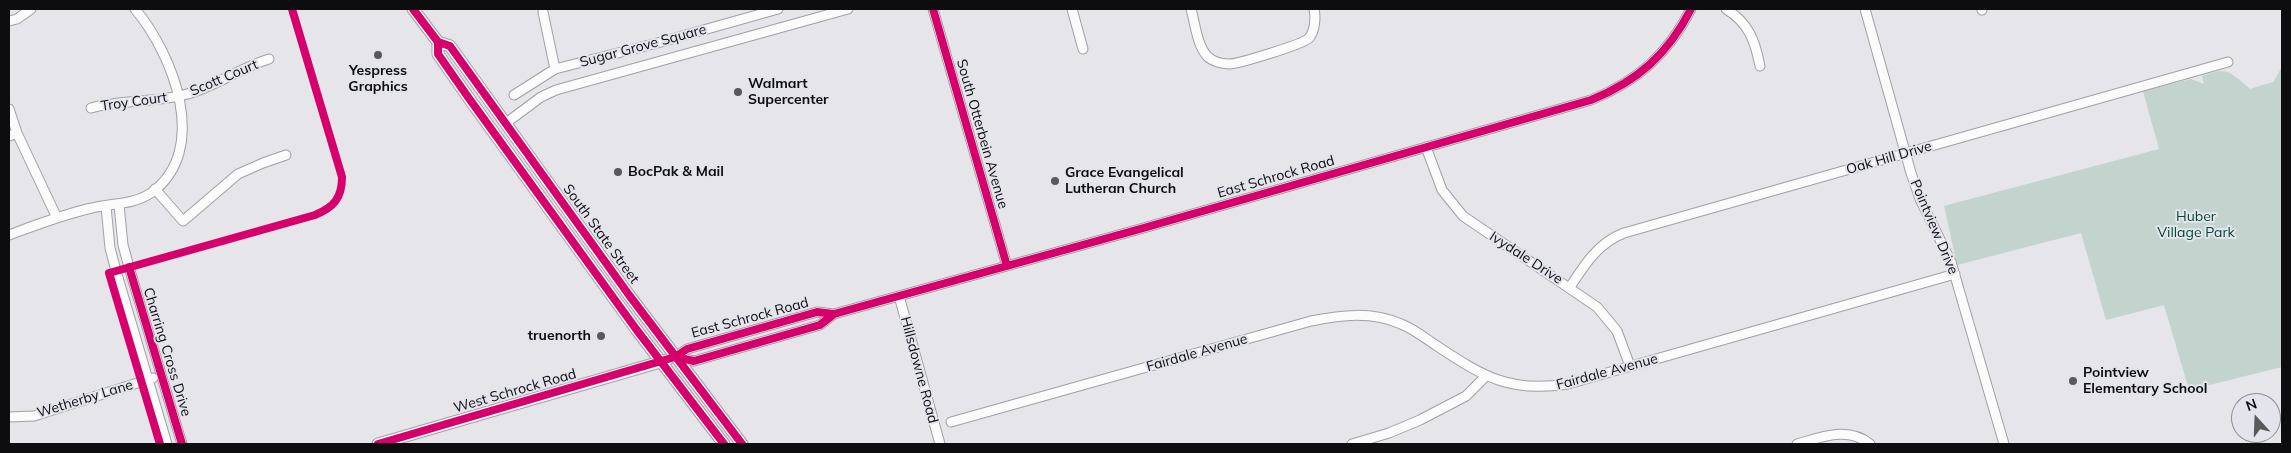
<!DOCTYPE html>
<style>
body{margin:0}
#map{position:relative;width:2291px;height:453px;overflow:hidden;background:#e5e5ea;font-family:Mulish,sans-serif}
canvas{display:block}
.frame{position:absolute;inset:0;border:10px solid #0d0d10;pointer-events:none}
.north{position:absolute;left:2231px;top:393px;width:50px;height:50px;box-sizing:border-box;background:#e3e4ec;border:1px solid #8d8e94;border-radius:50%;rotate:340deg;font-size:14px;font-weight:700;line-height:20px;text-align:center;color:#0d0d10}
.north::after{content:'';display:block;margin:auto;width:18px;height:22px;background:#59595c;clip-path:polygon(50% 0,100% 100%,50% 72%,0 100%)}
</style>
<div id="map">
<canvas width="2291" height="453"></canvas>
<div class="frame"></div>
<div class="north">N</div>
</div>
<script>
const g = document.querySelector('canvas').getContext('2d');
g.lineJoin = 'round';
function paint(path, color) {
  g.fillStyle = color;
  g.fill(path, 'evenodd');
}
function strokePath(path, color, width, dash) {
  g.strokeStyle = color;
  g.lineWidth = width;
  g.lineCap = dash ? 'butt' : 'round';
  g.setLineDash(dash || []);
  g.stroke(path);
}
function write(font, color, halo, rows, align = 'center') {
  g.font = font + ' Mulish,sans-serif';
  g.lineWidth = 4;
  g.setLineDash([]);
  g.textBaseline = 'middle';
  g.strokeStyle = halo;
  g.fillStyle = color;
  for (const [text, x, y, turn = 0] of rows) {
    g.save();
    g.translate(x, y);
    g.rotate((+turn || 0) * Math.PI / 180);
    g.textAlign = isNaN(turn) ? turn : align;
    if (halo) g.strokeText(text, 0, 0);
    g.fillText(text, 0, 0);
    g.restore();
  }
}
paint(new Path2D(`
 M 2282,67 L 2282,367 L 2189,390 L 2164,305 L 2106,320 L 2081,233 L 1957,265 L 1944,206 L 2159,149 L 2143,91 L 2191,79 L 2204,84 L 2202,76 C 2229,66 2230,72 2250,89 L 2273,82 Z`), '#c2d4cd');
const minor = new Path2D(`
 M 933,9 L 1007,266
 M 1072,9 L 1083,49
 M 1191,9 C 1195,23 1197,45 1207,56 C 1212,61 1221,64 1229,64 C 1238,64 1304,44 1309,38 C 1315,31 1316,17 1314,9
 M 1726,9 C 1749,23 1755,41 1760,66
 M 1865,9 L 1911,173 L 1920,199 L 1951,262 L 2004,444
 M 1982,10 L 1982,9
 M 543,12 L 555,69
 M 9,21 L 17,19 L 31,9
 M 514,95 L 555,69 L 661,42 L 778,9
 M 91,108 C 124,99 161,103 194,92 C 221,83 242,67 269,59
 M 9,109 L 17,133 L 9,136
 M 506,123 L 541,97 L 556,90 L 848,9
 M 17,133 L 57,218
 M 1426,147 L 1442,190 L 1463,216 L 1597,307 L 1617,331 L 1630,366
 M 155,189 L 183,221 L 238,174 L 263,163 L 286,155
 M 119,205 L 123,245 L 129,267 L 182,444
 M 106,206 L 110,248 L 116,271 L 167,444
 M 9,235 C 36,225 64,214 92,208 C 112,203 133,205 151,193 C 211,150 173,54 135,9
 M 1570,287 C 1585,264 1598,243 1624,233 L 2228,62
 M 899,296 L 940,444
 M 675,357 L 687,349 L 817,312 L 834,314 L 1140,229 L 1591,100 C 1638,81 1668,54 1691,9
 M 675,357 L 694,361 L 820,325 L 834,314
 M 9,417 L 34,416 L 153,378
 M 951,422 L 1311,321 C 1341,315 1371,311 1401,324 C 1414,329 1425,338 1437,346 C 1484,377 1510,393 1568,384 L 1955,274
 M 1352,444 L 1389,433 L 1420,420 L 1466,396 L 1486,376
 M 1797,444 C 1822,437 1848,426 1870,444`);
const major = new Path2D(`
 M 413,9 L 438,42 L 450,46 L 629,295 L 742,444
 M 438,42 L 438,54 L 468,97 L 636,329 L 724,444
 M 378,444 L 667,360`);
strokePath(minor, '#a1a1a4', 11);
strokePath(major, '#a1a1a4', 13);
strokePath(minor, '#fbfbfc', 9);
strokePath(major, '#fbfbfc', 11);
strokePath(new Path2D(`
 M 413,9 L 438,42 L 450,46 L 629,295 L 742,444
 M 933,9 L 1007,266
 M 438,42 L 438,54 L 468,97 L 636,329 L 724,444
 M 129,267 L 182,444
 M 675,357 L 694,361 L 820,325 L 834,314
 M 160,444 L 109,273 L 315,215 C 334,207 342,198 342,177 L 292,9
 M 378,444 L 675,357 L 687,349 L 817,312 L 834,314 L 1140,229 L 1591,100 C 1638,81 1668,54 1691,9`), '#d6006c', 8);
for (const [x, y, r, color] of [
 [378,55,5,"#59595c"],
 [738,92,5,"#59595c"],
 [618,172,5,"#59595c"],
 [1055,181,5,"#59595c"],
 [601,336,5,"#59595c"],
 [2073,381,5,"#59595c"]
]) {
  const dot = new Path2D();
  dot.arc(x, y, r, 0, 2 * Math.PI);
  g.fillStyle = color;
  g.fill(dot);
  strokePath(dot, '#e3e4ec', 2);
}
write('14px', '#0d0d10', '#e3e4ec', [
 ["Sugar Grove Square",643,46,-15],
 ["Scott Court",224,78,-23],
 ["Troy Court",134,102,-8],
 ["South Otterbein Avenue",982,134,74],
 ["Oak Hill Drive",1889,158,-16],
 ["East Schrock Road",1276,177,-16],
 ["Pointview Drive",1934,227,67],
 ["South State Street",601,234,54],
 ["Ivydale Drive",1526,258,33],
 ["East Schrock Road",750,318,-15],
 ["Charring Cross Drive",167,352,73],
 ["Fairdale Avenue",1197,353,-16],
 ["Hillsdowne Road",919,370,75],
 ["Fairdale Avenue",1607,372,-15],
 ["West Schrock Road",515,391,-16],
 ["Wetherby Lane",85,399,-17]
]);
write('bold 14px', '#0d0d10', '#e3e4ec', [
 ["Yespress",378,71,"center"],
 ["Graphics",378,87,"center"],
 ["Walmart",748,84],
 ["Supercenter",748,100],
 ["BocPak & Mail",628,172],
 ["Grace Evangelical",1065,173],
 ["Lutheran Church",1065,189],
 ["truenorth",591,336,"right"],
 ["Pointview",2083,373],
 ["Elementary School",2083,389]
], 'left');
write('14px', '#004a32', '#e3e4ec', [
 ["Huber",2196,217],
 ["Village Park",2196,233]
]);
</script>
